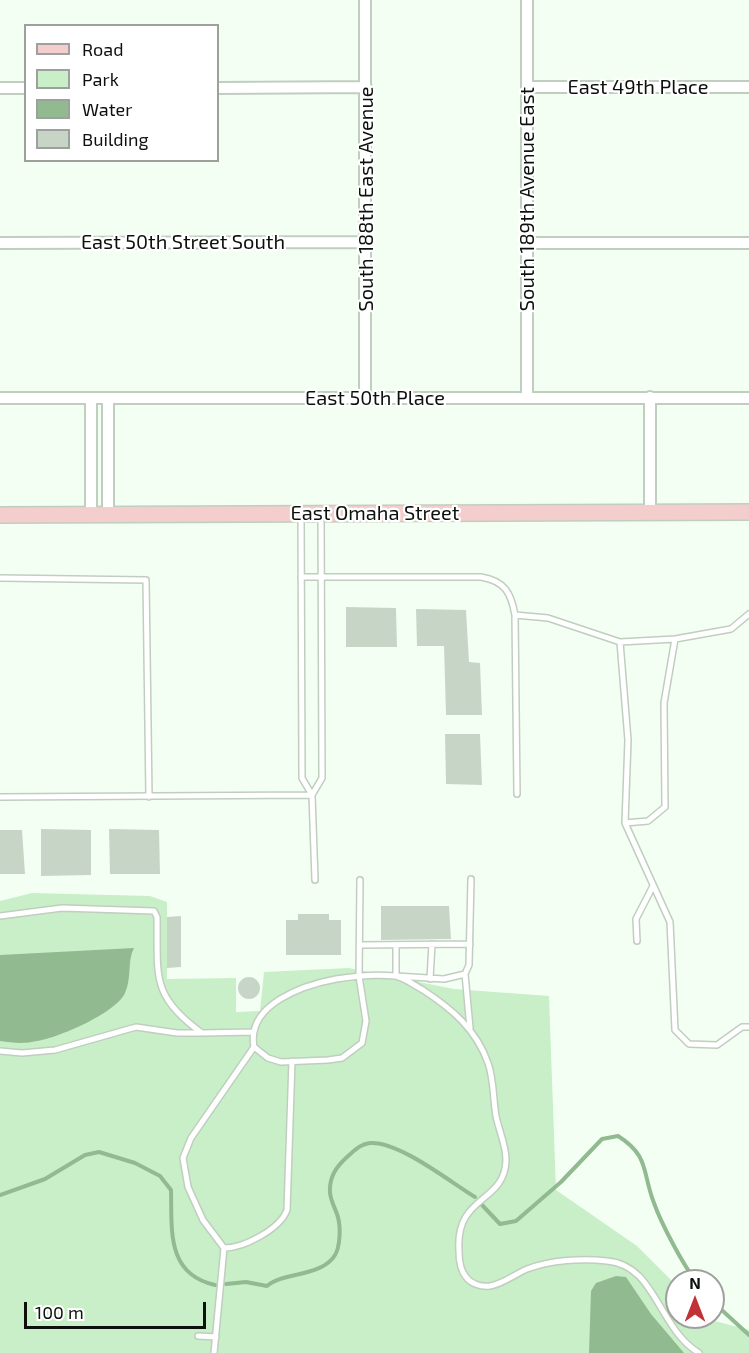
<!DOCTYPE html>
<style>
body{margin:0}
#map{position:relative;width:749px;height:1353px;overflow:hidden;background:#f4fff3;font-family:"Exo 2",sans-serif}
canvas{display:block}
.legend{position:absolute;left:24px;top:24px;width:195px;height:138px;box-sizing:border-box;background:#fff;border:2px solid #9ea09e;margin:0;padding:8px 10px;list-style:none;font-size:18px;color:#0d110d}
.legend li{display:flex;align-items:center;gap:12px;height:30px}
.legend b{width:30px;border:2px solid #9ea09e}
.north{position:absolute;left:665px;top:1269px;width:60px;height:60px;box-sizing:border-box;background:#fff;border:2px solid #9ea09e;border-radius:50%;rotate:0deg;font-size:16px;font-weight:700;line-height:24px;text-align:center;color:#0d110d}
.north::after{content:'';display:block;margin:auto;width:21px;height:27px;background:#c13137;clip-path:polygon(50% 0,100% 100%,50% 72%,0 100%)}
.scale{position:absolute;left:24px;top:1302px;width:182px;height:27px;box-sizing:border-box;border:3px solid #0d110d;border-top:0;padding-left:8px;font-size:18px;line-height:21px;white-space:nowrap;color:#0d110d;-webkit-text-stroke:4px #fff;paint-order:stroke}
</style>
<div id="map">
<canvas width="749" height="1353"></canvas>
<ul class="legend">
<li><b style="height:8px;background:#f4cdcd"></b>Road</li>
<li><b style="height:16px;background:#c9efc8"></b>Park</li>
<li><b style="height:16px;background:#91ba90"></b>Water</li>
<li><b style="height:16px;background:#c7d5c7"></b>Building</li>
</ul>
<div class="north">N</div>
<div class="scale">100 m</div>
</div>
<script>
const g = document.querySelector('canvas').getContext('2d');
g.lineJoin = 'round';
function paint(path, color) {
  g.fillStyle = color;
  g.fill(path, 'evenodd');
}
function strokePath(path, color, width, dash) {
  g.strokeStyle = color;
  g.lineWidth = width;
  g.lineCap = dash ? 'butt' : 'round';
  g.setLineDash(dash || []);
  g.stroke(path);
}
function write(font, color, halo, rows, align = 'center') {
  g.font = font + ' "Exo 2",sans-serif';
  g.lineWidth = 4.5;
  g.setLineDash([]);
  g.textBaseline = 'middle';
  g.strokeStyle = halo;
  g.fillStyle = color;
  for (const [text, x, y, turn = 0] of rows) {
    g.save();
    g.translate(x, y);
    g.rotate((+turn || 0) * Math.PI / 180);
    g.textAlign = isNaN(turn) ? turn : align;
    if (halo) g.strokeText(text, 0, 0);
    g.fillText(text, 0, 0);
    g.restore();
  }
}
paint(new Path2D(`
 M 32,893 L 150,896 L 167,902 L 167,979 L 236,978 L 236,1012 L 260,1011 L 264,972 L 349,968 L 454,989 L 549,996 L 556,1190 L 637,1246 L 677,1286 L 677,1317 L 707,1317 L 711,1320 L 749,1330 L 749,1353 L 0,1353 L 0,901 Z`), '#c9efc8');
paint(new Path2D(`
 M 134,948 C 127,961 132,977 125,993 C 116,1013 58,1038 37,1041 C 25,1044 13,1043 0,1041 L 0,955 Z
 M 616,1276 L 626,1277 L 651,1314 L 684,1353 L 589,1353 L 591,1291 L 596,1283 Z`), '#91ba90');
strokePath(new Path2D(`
 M 0,1195 L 45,1179 L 85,1155 L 99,1152 L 135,1163 L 160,1176 L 171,1190 C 172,1230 166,1274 215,1285
 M 482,1205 L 500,1224 L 516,1221 L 561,1182 L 602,1139 L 618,1136 C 650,1156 642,1173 654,1203 C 661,1223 683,1265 696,1281
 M 226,1284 L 246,1282 L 267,1286 C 284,1272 317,1277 333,1258 C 341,1249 341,1225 337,1214 C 334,1206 331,1201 330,1193 C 329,1177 336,1167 347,1157 C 354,1151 360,1144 370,1143 C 399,1141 450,1182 475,1197
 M 713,1302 L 749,1335`), '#91ba90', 4);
paint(new Path2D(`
 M 346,607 L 396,608 L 397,647 L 346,647 Z
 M 416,609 L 466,610 L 469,662 L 480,663 L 482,715 L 446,715 L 444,646 L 417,646 Z
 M 445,734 L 480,734 L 482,785 L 446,784 Z
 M 41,829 L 91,830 L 91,875 L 41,876 Z
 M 109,829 L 159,830 L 160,874 L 110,874 Z
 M 0,830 L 22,830 L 25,874 L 0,874 Z
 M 381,906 L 449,906 L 451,939 L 381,940 Z
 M 298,914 L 329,914 L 329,920 L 341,920 L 341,955 L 286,955 L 286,920 L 298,920 Z
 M 181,916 L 181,967 L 167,968 L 167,917 Z
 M238 988a11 11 0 1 1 22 0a11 11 0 1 1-22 0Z`), '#c7d5c7');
const lane = new Path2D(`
 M 301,515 L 302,778 L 312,795 L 315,880
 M 301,577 L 481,577 C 505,581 511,593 515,615 L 517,794
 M 0,578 L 146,580 L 149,797
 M 515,615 L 548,618 L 620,642 L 675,639 L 731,629 L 749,614
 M 620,642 L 628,740 L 625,823 L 670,922 L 675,1030 L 689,1044 L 717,1045 L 742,1027 L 749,1027
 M 0,797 L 312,795 L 322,778 L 321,515
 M 625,823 L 648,821 L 665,807 L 664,703 L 675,639
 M 360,880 L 359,976 L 366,1021 L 362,1043 L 342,1058 L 328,1060 L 281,1062 L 268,1058 L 254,1047 C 246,1004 304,985 336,979 C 354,976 376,974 395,976 C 405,978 414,985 423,990 C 452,1009 476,1029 488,1063 C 494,1080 493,1099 496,1116 C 499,1131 506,1145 506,1160 C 505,1204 455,1194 459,1251 C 459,1260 460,1270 466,1277 C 471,1284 481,1287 490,1286 C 503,1284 515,1274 527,1269 C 551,1260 582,1258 607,1261 C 656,1265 657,1327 699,1353
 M 0,916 L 62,908 L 154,911 L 157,917 C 158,975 150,996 202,1033 L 254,1032
 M 637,941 L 636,919 L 653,886
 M 360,945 L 470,944
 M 396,945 L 396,976 L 444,979 L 465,974 L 469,965 L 471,879
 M 465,974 L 470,1028
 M 430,979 L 432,944
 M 254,1047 L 191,1138 L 183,1158 L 188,1187 L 203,1220 L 224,1248 C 244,1248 280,1229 287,1210 L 292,1061
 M 0,1051 L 22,1053 L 55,1050 L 136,1027 L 177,1033 L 201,1033
 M 198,1336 L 216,1337
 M 214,1353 L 224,1248`);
const street = new Path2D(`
 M 527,87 L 749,87
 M 0,88 L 26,88
 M 218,88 L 366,87
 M 0,243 L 366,242
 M 527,243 L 749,243
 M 650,397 L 650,512
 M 0,398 L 749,398
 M 91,398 L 91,515
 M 108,398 L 108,515
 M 365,398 L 365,0
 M 527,398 L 527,0`);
const secondary = new Path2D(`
 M 0,515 L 749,512`);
strokePath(lane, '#c0cec0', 8);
strokePath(street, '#c0cec0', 14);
strokePath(secondary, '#c0cec0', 18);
strokePath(lane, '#fff', 5);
strokePath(street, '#fff', 10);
strokePath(secondary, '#f4cdcd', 15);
write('20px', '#0d110d', '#fff', [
 ["East 49th Place",638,87],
 ["South 188th East Avenue",366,199,-90],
 ["South 189th Avenue East",527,199,-90],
 ["East 50th Street South",183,242],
 ["East 50th Place",375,398],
 ["East Omaha Street",375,513]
]);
</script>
